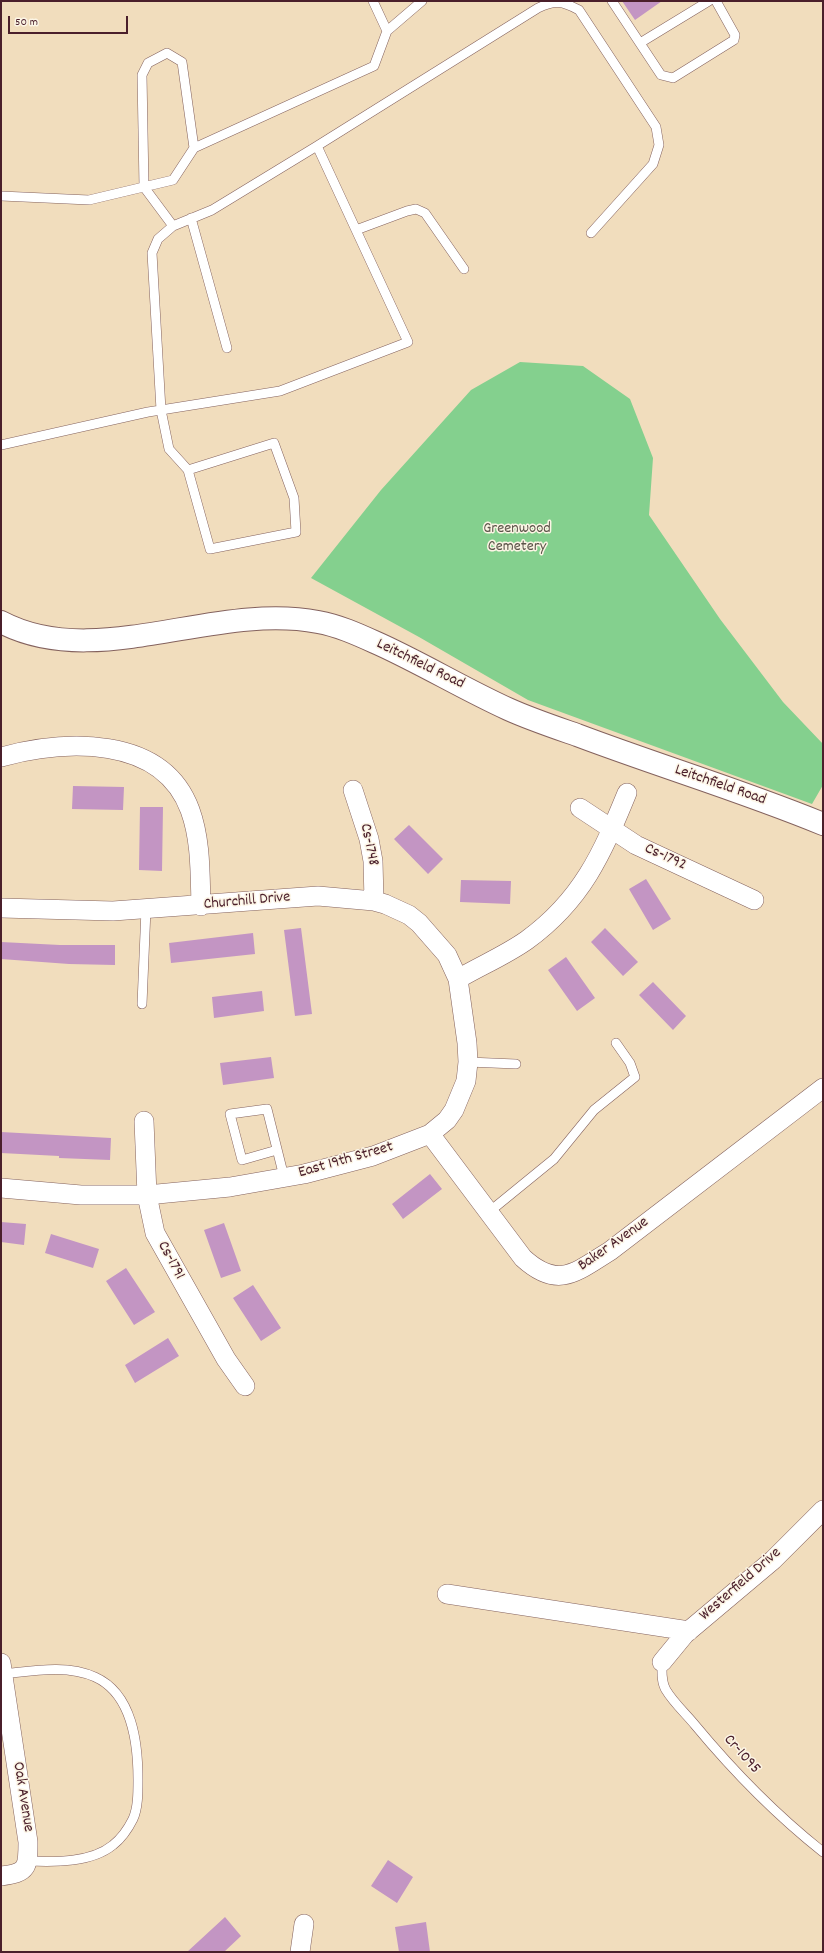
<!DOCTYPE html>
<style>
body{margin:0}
#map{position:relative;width:824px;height:1953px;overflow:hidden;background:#f1ddbd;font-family:Dekko,sans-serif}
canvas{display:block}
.frame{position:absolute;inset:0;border:2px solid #4a1f2b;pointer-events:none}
.scale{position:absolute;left:8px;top:16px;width:120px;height:18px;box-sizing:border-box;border:2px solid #4a1f2b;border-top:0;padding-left:5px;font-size:12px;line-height:14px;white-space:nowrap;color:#4a1f2b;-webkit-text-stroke:3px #fcf5e5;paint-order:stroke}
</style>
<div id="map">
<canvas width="824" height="1953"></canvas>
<div class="frame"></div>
<div class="scale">50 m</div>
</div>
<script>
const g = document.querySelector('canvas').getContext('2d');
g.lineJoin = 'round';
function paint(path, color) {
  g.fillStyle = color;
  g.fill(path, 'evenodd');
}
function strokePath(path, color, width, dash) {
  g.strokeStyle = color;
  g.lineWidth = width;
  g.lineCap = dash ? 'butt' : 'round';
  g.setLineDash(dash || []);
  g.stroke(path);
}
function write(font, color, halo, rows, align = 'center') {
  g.font = font + ' Dekko,sans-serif';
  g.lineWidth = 3;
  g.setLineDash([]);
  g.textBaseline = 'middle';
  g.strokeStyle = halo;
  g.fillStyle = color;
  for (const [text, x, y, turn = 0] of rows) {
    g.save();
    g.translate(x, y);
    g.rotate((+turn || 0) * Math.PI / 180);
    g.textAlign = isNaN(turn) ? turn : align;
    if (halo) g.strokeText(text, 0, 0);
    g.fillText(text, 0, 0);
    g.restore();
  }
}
paint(new Path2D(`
 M 520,362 L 583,366 L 630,399 L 653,458 L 649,515 L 720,619 L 783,702 L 823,744 L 823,785 L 812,804 L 528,700 L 419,637 L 311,578 L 381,490 L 471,390 Z`), '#84d08e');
paint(new Path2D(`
 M 622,1 L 662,1 L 635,20 Z
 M 73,786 L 124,787 L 123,810 L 72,809 Z
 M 140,807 L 163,807 L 162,871 L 139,870 Z
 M 409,825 L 443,859 L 428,874 L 394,839 Z
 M 646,879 L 671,919 L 653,930 L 629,889 Z
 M 461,880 L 511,881 L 510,904 L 460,902 Z
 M 301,928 L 312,1014 L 295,1016 L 284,930 Z
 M 605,928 L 638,962 L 623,976 L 591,942 Z
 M 253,933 L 255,954 L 171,963 L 169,943 Z
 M 1,942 L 60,945 L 115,945 L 115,965 L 69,964 L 1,959 Z
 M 566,957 L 595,998 L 577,1011 L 548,970 Z
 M 653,982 L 686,1016 L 673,1030 L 639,995 Z
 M 262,991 L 264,1011 L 214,1018 L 212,997 Z
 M 271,1057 L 274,1078 L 223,1085 L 220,1063 Z
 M 1,1132 L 111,1138 L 110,1160 L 59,1158 L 59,1156 L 1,1153 Z
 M 430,1174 L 442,1189 L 403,1219 L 392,1204 Z
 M 1,1222 L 26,1224 L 24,1245 L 1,1242 Z
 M 224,1223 L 241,1271 L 221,1278 L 204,1230 Z
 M 51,1234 L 99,1249 L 93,1268 L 45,1253 Z
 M 126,1268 L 155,1312 L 134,1325 L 106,1281 Z
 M 253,1285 L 281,1328 L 261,1341 L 233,1298 Z
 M 168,1338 L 179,1356 L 135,1383 L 125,1365 Z
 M 388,1860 L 413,1877 L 397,1903 L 371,1886 Z
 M 225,1917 L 241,1936 L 224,1952 L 187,1952 Z
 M 426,1922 L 430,1952 L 399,1952 L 395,1927 Z`), '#c395c3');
const service = new Path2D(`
 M 373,1 L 387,31
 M 612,1 L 661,75 L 673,78 L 734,40 L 735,35 L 716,1
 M 640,43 L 709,1
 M 317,146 L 538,8 C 555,0 562,1 579,10 L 656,127 L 659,145 L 653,164 L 591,233
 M 194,148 L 374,66 L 387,31 L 422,1
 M 1,196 L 89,200 L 173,180 L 194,148 L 182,62 L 167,53 L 148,63 L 142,75 L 144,187 L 173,226
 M 191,218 L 227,348
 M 356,230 L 407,211 L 416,209 L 425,213 L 464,269
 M 1,445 L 148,412 L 161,410 L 280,391 L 408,342 L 317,146 L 212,210 L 173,226 L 158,239 L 152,253 L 161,410 L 169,449 L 188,470 L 210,549 L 296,532 L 294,498 L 274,443 L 188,470
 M 142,1004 L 146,909
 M 468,1062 L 516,1064
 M 277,1150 L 242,1160 L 230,1114 L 267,1109 L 284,1177
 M 489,1212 L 554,1159 L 594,1110 L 635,1077 L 630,1063 L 616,1043
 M 662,1662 C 662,1671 661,1682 666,1690 C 673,1702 686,1714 695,1725 C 734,1772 775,1814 823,1852
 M 3,1674 C 32,1671 67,1664 95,1677 C 133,1694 138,1744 138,1780 C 138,1793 138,1808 133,1819 C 128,1829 122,1838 113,1845 C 91,1863 55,1862 28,1861`);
const minor = new Path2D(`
 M 1,757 C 64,740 162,734 190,810 C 201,840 200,873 201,906
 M 353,790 L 369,839 L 373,861 L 374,901
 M 580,808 L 636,845 L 754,900
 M 1,908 L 113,911 L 318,896 L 374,901 L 385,904 L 409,915 L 419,923 L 447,955 L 458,979 L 467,1043 L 468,1062 L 466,1081 L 454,1110 L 447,1120 L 430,1134 L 373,1156 L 304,1174 L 230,1187 L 147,1195 L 81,1195 L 1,1188
 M 458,979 C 480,966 506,955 527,940 C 582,900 602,854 627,793
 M 144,1121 L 147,1195 L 155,1233 L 226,1359 L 245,1386
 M 430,1134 L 523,1258 C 558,1290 576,1272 610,1251 L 823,1088
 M 447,1594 L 689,1631
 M 662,1662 L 685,1634 L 773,1560 L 823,1510
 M 1,1663 L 28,1842 C 28,1867 28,1873 1,1876
 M 300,1952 L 304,1924`);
const tertiary = new Path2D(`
 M 1,622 C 96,672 213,602 318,622 C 340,626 359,635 379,644 C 423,664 464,689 508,709 C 530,719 554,727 577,735 C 659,766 743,791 823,824`);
strokePath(service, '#84625e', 10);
strokePath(minor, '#84625e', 20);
strokePath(tertiary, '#84625e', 24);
strokePath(service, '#fff', 9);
strokePath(minor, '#fff', 19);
strokePath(tertiary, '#fff', 22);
write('16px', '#5b5449', '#fcf5e5', [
 ["Greenwood",517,530],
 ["Cemetery",517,548]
]);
write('16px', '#4a1f2b', '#fcf5e5', [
 ["Leitchfield Road",420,665,26],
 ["Leitchfield Road",720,786,19],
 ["Cs-1748",368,845,78],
 ["Cs-1792",665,858,25],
 ["Churchill Drive",247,902,-5],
 ["East 19th Street",346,1161,-16],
 ["Baker Avenue",614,1245,-35],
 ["Cs-1791",170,1261,62],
 ["Westerfield Drive",741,1585,-41],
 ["Cr-1095",741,1755,48],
 ["Oak Avenue",22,1797,81]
]);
</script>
